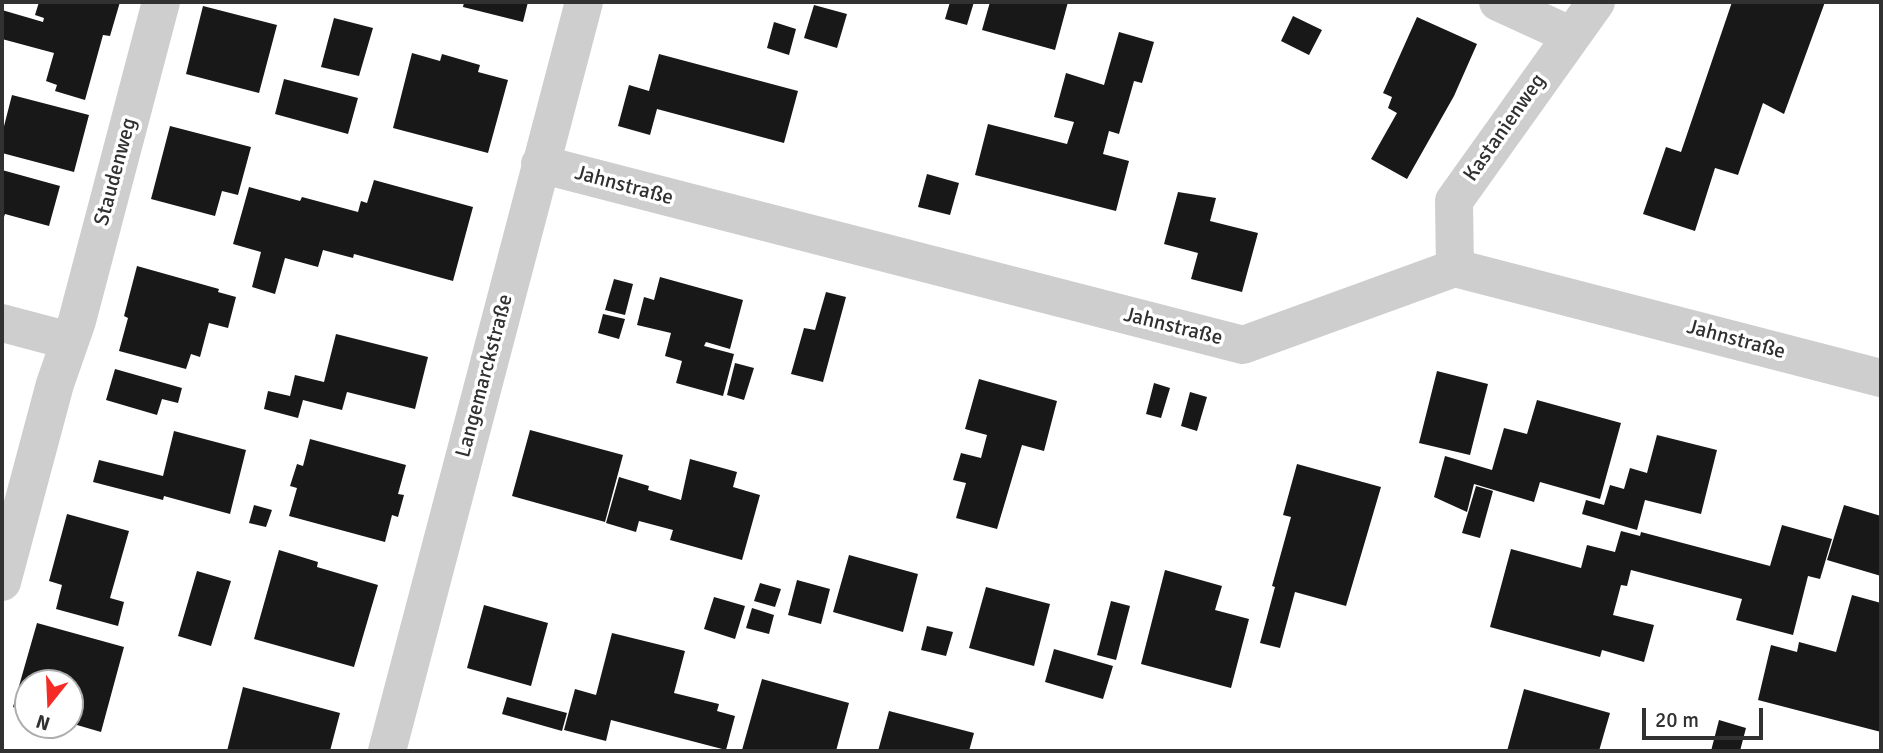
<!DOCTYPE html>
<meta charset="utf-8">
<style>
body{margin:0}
#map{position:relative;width:1883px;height:753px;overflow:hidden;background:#fff;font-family:Signika,sans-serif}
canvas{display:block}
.frame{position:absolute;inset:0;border:4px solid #313131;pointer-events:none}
.north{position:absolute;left:14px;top:669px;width:70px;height:70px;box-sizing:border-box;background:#fff;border:2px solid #adadad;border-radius:50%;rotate:198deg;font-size:19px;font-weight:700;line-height:28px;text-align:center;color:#313131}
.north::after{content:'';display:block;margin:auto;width:24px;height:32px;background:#f52c26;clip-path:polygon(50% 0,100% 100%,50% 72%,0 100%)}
.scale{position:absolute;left:1642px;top:708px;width:121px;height:32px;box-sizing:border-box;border:4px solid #313131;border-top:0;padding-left:9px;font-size:21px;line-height:24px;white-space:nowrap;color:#313131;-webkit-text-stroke:5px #fff;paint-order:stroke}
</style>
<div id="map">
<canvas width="1883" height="753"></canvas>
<div class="frame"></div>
<div class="north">N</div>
<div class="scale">20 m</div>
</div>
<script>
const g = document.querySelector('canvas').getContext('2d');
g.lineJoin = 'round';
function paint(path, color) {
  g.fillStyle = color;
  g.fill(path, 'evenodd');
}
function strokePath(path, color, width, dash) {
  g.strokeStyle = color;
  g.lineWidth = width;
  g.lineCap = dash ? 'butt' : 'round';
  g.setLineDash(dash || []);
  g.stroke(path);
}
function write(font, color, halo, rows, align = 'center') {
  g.font = font + ' Signika,sans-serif';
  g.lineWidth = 7;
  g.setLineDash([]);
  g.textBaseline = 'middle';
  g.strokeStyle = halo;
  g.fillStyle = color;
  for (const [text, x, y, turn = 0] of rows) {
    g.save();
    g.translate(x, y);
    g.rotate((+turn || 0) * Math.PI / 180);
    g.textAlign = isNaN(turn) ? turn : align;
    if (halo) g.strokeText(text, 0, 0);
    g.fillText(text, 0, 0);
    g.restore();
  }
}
paint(new Path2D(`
 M 39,2 L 120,2 L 110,36 L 103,35 L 85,100 L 55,91 L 57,85 L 46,81 L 54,53 L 2,39 L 2,10 L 43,22 L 44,18 L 35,15 Z
 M 464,2 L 528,2 L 523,22 L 463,7 Z
 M 950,2 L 974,2 L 967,25 L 945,19 Z
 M 990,2 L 1068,2 L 1055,50 L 982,30 Z
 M 1732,2 L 1825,2 L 1784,114 L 1763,103 L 1738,175 L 1715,168 L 1695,231 L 1643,214 L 1666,147 L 1681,152 Z
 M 814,5 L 847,14 L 837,48 L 804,38 Z
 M 203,6 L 277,25 L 259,93 L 186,74 Z
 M 1293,16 L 1322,30 L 1309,55 L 1281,41 Z
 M 1417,17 L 1477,44 L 1454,96 L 1407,179 L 1371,159 L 1397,113 L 1388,108 L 1392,97 L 1383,93 Z
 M 334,18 L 373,28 L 359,76 L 321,67 Z
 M 774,22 L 796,29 L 789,55 L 767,48 Z
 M 1119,32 L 1154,42 L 1142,83 L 1134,81 L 1119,134 L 1109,131 L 1103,154 L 1129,161 L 1116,211 L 975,175 L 988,124 L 1067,144 L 1074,122 L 1054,117 L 1066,73 L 1104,85 Z
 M 412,53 L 440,61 L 442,54 L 480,65 L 478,72 L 508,80 L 488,153 L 393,128 Z
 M 659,54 L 798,91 L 784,143 L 657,109 L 650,135 L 618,126 L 629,85 L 649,91 Z
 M 284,79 L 358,98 L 348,134 L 275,114 Z
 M 12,95 L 89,115 L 74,172 L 2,153 L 2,134 Z
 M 170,126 L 251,147 L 238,195 L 222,191 L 215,216 L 151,199 Z
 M 2,170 L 60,186 L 49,226 L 5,214 L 2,223 Z
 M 927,174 L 959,183 L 950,215 L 918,207 Z
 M 374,180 L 473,207 L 453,281 L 354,254 L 353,258 L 323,250 L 318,267 L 285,258 L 275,294 L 252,287 L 261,252 L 233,244 L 249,187 L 300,201 L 302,197 L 358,212 L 361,201 L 367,203 Z
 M 1178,192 L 1216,198 L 1210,221 L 1258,233 L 1242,292 L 1191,279 L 1198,253 L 1164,244 Z
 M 137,266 L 219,289 L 218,292 L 236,297 L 228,328 L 209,323 L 200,357 L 191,354 L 186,369 L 119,351 L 128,318 L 124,316 Z
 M 660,277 L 743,300 L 730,349 L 706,342 L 704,346 L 734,354 L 723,396 L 676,383 L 682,361 L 665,356 L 671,333 L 637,325 L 644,297 L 654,300 Z
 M 614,279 L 633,284 L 625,315 L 605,310 Z
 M 826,292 L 846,297 L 823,382 L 791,374 L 804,328 L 815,330 Z
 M 603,314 L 625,319 L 619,339 L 598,333 Z
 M 336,334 L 428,357 L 415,409 L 347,392 L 342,410 L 303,400 L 298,418 L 264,409 L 268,391 L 290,396 L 295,375 L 324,382 Z
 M 735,363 L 754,368 L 744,400 L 727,395 Z
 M 115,369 L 182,388 L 178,403 L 162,399 L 157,415 L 106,400 Z
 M 1437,371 L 1488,384 L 1470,455 L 1419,443 Z
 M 979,379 L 1057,401 L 1044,451 L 1022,445 L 997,529 L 956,518 L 966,483 L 953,480 L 961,453 L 981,458 L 987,435 L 965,429 Z
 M 1154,383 L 1170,388 L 1161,418 L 1146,414 Z
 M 1190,392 L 1207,397 L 1197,431 L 1181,426 Z
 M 1537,400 L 1621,423 L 1600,499 L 1540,482 L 1534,502 L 1474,484 L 1467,512 L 1434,497 L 1445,456 L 1492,470 L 1504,428 L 1527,434 Z
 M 530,430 L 623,455 L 605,522 L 512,496 Z
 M 174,431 L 246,450 L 230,514 L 164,496 L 163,500 L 93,482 L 99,460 L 163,476 Z
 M 1657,435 L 1717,450 L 1701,514 L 1645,500 L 1637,530 L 1582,514 L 1586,500 L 1604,505 L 1610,485 L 1624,489 L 1630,468 L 1647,473 Z
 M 310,439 L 406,465 L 398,494 L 404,495 L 398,517 L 392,515 L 385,542 L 289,516 L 297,488 L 290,486 L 297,464 L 303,466 Z
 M 690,459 L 737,472 L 733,487 L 760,495 L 742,560 L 670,540 L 673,530 L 639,521 L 636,532 L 606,523 L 619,477 L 649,486 L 648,490 L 681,500 Z
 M 1297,464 L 1381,487 L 1346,606 L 1295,592 L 1280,648 L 1260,643 L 1275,587 L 1272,586 L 1291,517 L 1283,515 Z
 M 1476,486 L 1493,491 L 1480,538 L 1462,533 Z
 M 254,505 L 272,510 L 266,527 L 249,523 Z
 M 1844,505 L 1881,516 L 1881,576 L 1827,560 Z
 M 67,514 L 129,531 L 110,598 L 124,602 L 118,626 L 56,609 L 62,585 L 49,581 Z
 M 1782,525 L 1832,539 L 1820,579 L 1808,576 L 1793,635 L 1736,620 L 1742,599 L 1631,570 L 1627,586 L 1621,585 L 1613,615 L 1654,625 L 1644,662 L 1602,650 L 1600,657 L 1490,627 L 1511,549 L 1581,568 L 1587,545 L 1615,552 L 1621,531 L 1640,536 L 1641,532 L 1770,566 Z
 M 279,550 L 318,562 L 317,567 L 378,585 L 354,667 L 254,639 Z
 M 849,555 L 918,574 L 903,632 L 833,612 Z
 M 1165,570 L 1222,586 L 1215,610 L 1249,619 L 1231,688 L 1141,664 Z
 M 197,571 L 231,581 L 211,646 L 178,636 Z
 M 797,580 L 830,589 L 821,624 L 788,615 Z
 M 760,583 L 781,589 L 775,607 L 754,601 Z
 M 986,587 L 1050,604 L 1034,666 L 969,648 Z
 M 1852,595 L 1881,603 L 1881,732 L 1758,700 L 1771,645 L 1797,652 L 1799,642 L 1836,652 Z
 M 714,597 L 745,606 L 735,639 L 704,629 Z
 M 1111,601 L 1130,606 L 1116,660 L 1097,655 Z
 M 484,605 L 548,623 L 531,686 L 467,668 Z
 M 752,608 L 774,615 L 769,634 L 746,628 Z
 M 37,623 L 124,647 L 101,732 L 70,723 L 70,683 L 28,683 L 28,711 L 13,707 Z
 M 927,626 L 953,632 L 946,656 L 921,650 Z
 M 612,633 L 685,651 L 674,693 L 719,704 L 717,711 L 735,716 L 726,750 L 611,720 L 606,741 L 564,730 L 575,689 L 596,695 Z
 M 1054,649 L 1113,666 L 1103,699 L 1045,682 Z
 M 762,679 L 849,703 L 836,751 L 742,750 Z
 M 243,687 L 340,713 L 330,751 L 227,751 Z
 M 1524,689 L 1610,713 L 1599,751 L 1507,751 Z
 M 507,697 L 567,713 L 562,731 L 502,714 Z
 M 889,711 L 974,733 L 969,751 L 878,751 Z
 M 1719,720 L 1746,728 L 1740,751 L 1711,751 Z`), '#181818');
strokePath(new Path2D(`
 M 1498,2 L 1570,35
 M 540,164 L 1243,345 L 1455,268 L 1881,378
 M 1455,268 L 1454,201 L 1596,2
 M 2,323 L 70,341
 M 2,582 L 55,384 L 77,321 L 161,2
 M 387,751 L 584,2`), '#cecece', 38);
write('21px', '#313131', '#fff', [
 ["Kastanienweg",1505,128,-55],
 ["Staudenweg",116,172,-75],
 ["Jahnstraße",624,186,15],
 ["Jahnstraße",1173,327,14],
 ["Jahnstraße",1736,340,15],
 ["Langemarckstraße",485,376,-75]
]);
</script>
